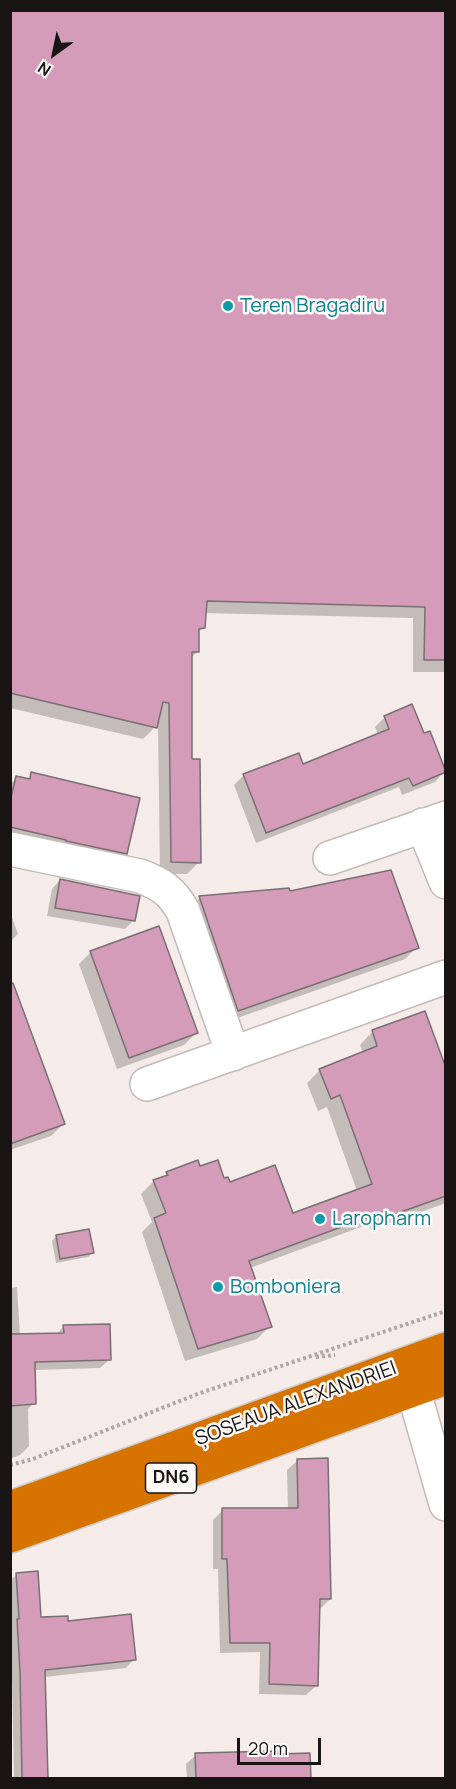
<!DOCTYPE html>
<meta charset="utf-8">
<style>
body{margin:0}
#map{position:relative;width:456px;height:1789px;overflow:hidden;background:#f5ebe8;font-family:Manrope,sans-serif}
canvas{display:block}
.frame{position:absolute;inset:0;border:12px solid #181514;pointer-events:none}
.north{position:absolute;left:24px;top:24px;width:60px;height:60px;-webkit-text-stroke:4px #fefaf9;paint-order:stroke;rotate:213deg;font-size:16px;font-weight:700;line-height:24px;text-align:center;color:#181514}
.north::after{content:'';display:block;margin:auto;width:21px;height:27px;background:#181514;clip-path:polygon(50% 0,100% 100%,50% 72%,0 100%)}
.scale{position:absolute;left:237px;top:1738px;width:84px;height:27px;box-sizing:border-box;border:3px solid #181514;border-top:0;padding-left:8px;font-size:18px;line-height:21px;white-space:nowrap;color:#181514;-webkit-text-stroke:4px #fefaf9;paint-order:stroke}
</style>
<div id="map">
<canvas width="456" height="1789"></canvas>
<div class="frame"></div>
<div class="north">N</div>
<div class="scale">20 m</div>
</div>
<script>
const g = document.querySelector('canvas').getContext('2d');
g.lineJoin = 'round';
function paint(path, color) {
  g.fillStyle = color;
  g.fill(path, 'evenodd');
}
function strokePath(path, color, width, dash) {
  g.strokeStyle = color;
  g.lineWidth = width;
  g.lineCap = dash ? 'butt' : 'round';
  g.setLineDash(dash || []);
  g.stroke(path);
}
function write(font, color, halo, rows, align = 'center') {
  g.font = font + ' Manrope,sans-serif';
  g.lineWidth = 5;
  g.setLineDash([]);
  g.textBaseline = 'middle';
  g.strokeStyle = halo;
  g.fillStyle = color;
  for (const [text, x, y, turn = 0] of rows) {
    g.save();
    g.translate(x, y);
    g.rotate((+turn || 0) * Math.PI / 180);
    g.textAlign = isNaN(turn) ? turn : align;
    if (halo) g.strokeText(text, 0, 0);
    g.fillText(text, 0, 0);
    g.restore();
  }
}
paint(new Path2D(`
 M 10,10 L 446,10 L 446,672 L 413,672 L 413,618 L 204,613 L 203,627 L 197,633 L 197,652 L 191,658 L 190,760 L 199,862 L 187,874 L 160,874 L 158,721 L 155,727 L 143,739 L 10,708 Z
 M 385,717 L 423,735 L 445,771 L 435,782 L 402,795 L 399,787 L 256,843 L 234,785 L 244,775 L 302,766 L 378,735 L 375,727 Z
 M 32,774 L 126,853 L 115,864 L 10,840 L 10,784 L 17,778 L 26,780 Z
 M 60,880 L 134,920 L 125,929 L 47,916 L 52,889 Z
 M 289,893 L 417,947 L 405,959 L 226,1022 L 188,909 L 200,898 Z
 M 10,912 L 18,934 L 10,942 Z
 M 91,952 L 196,1033 L 184,1045 L 117,1069 L 79,964 Z
 M 10,1005 L 63,1124 L 51,1136 L 10,1150 Z
 M 373,1031 L 446,1073 L 446,1203 L 371,1230 L 369,1224 L 250,1268 L 270,1326 L 257,1339 L 185,1361 L 142,1232 L 152,1222 L 141,1194 L 154,1181 L 162,1178 L 167,1173 L 199,1168 L 292,1215 L 357,1191 L 327,1107 L 318,1111 L 307,1083 L 320,1070 L 363,1053 L 360,1045 Z
 M 56,1236 L 93,1253 L 88,1257 L 56,1263 L 52,1241 Z
 M 17,1287 L 20,1336 L 56,1335 L 64,1326 L 109,1360 L 100,1368 L 33,1370 L 34,1403 L 28,1409 L 29,1446 L 20,1455 L 10,1459 L 10,1288 Z
 M 298,1460 L 330,1599 L 320,1609 L 317,1685 L 306,1695 L 259,1694 L 260,1652 L 220,1653 L 218,1569 L 213,1569 L 213,1520 L 223,1510 L 288,1509 L 287,1470 Z
 M 17,1574 L 40,1619 L 67,1623 L 134,1659 L 126,1668 L 44,1677 L 46,1778 L 14,1778 L 10,1581 Z
 M 196,1755 L 309,1778 L 187,1778 L 186,1764 Z`), '#0003');
const building = new Path2D(`
 M 10,10 L 446,10 L 446,660 L 424,660 L 425,607 L 207,601 L 205,628 L 199,629 L 199,652 L 192,652 L 192,759 L 200,759 L 201,863 L 171,862 L 169,703 L 163,702 L 157,728 L 10,693 Z
 M 412,704 L 424,733 L 430,731 L 446,772 L 413,786 L 409,778 L 266,833 L 243,774 L 299,753 L 303,764 L 389,729 L 384,716 Z
 M 31,772 L 140,798 L 127,854 L 66,841 L 66,840 L 10,827 L 10,802 L 16,776 L 30,779 Z
 M 391,870 L 419,948 L 238,1011 L 199,896 L 289,888 L 290,891 Z
 M 60,879 L 140,896 L 135,921 L 55,908 Z
 M 159,926 L 198,1033 L 129,1058 L 90,951 Z
 M 10,983 L 13,983 L 65,1124 L 10,1144 Z
 M 425,1011 L 446,1068 L 446,1196 L 384,1218 L 382,1212 L 249,1261 L 272,1327 L 198,1349 L 154,1218 L 166,1213 L 153,1180 L 168,1175 L 166,1172 L 198,1160 L 200,1166 L 218,1160 L 224,1178 L 228,1177 L 230,1182 L 275,1165 L 293,1213 L 372,1184 L 340,1095 L 331,1099 L 319,1069 L 377,1046 L 372,1030 Z
 M 89,1229 L 94,1253 L 60,1259 L 56,1235 Z
 M 110,1324 L 111,1360 L 35,1362 L 36,1404 L 10,1406 L 10,1334 L 64,1333 L 63,1325 Z
 M 328,1458 L 331,1599 L 320,1599 L 318,1686 L 269,1684 L 270,1643 L 230,1643 L 227,1559 L 222,1559 L 222,1508 L 298,1508 L 297,1459 Z
 M 38,1571 L 41,1617 L 68,1616 L 68,1621 L 131,1614 L 136,1660 L 45,1670 L 48,1778 L 22,1778 L 20,1672 L 17,1619 L 19,1619 L 16,1573 Z
 M 278,1751 L 278,1754 L 310,1753 L 311,1779 L 196,1779 L 195,1753 Z`);
paint(building, '#d49cb9');
strokePath(building, '#786f73', 1.5);
const minor = new Path2D(`
 M 423,825 L 446,882
 M 10,849 L 140,876 C 161,884 172,891 183,911 L 233,1054
 M 330,858 L 446,818
 M 147,1084 L 446,977
 M 413,1389 L 446,1504`);
const highway = new Path2D(`
 M 10,1508 L 446,1349
 M 10,1536 L 446,1378`);
strokePath(minor, '#c4bab7', 36);
strokePath(highway, '#cccccb', 36);
strokePath(new Path2D(`
 M 316,1357 L 335,1355
 M 10,1465 L 33,1459 L 200,1393 L 446,1311`), '#afa7a5', 4, [3, 3]);
strokePath(minor, '#fff', 33);
strokePath(highway, '#d77301', 33);
for (const [x, y, r, color] of [
 [228,306,6,"#0f9aa8"],
 [320,1219,6,"#0f9aa8"],
 [218,1287,6,"#0f9aa8"]
]) {
  const dot = new Path2D();
  dot.arc(x, y, r, 0, 2 * Math.PI);
  g.fillStyle = color;
  g.fill(dot);
  strokePath(dot, '#fefaf9', 2);
}
for (const [x, y, w] of [
 [171,1478,51]
]) {
  const box = new Path2D();
  box.roundRect(x - w / 2, y - 15, w, 30, 4.5);
  g.fillStyle = '#fefaf9';
  g.fill(box);
  strokePath(box, '#181514', 1.5);
}
write('bold 18px', '#181514', null, [
 ["DN6",171,1478]
]);
write('20px', '#0d838f', '#fefaf9', [
 ["Teren Bragadiru",240,306],
 ["Laropharm",332,1219],
 ["Bomboniera",230,1287]
], 'left');
write('20px', '#181514', '#fefaf9', [
 ["ȘOSEAUA ALEXANDRIEI",296,1404,-20]
]);
</script>
